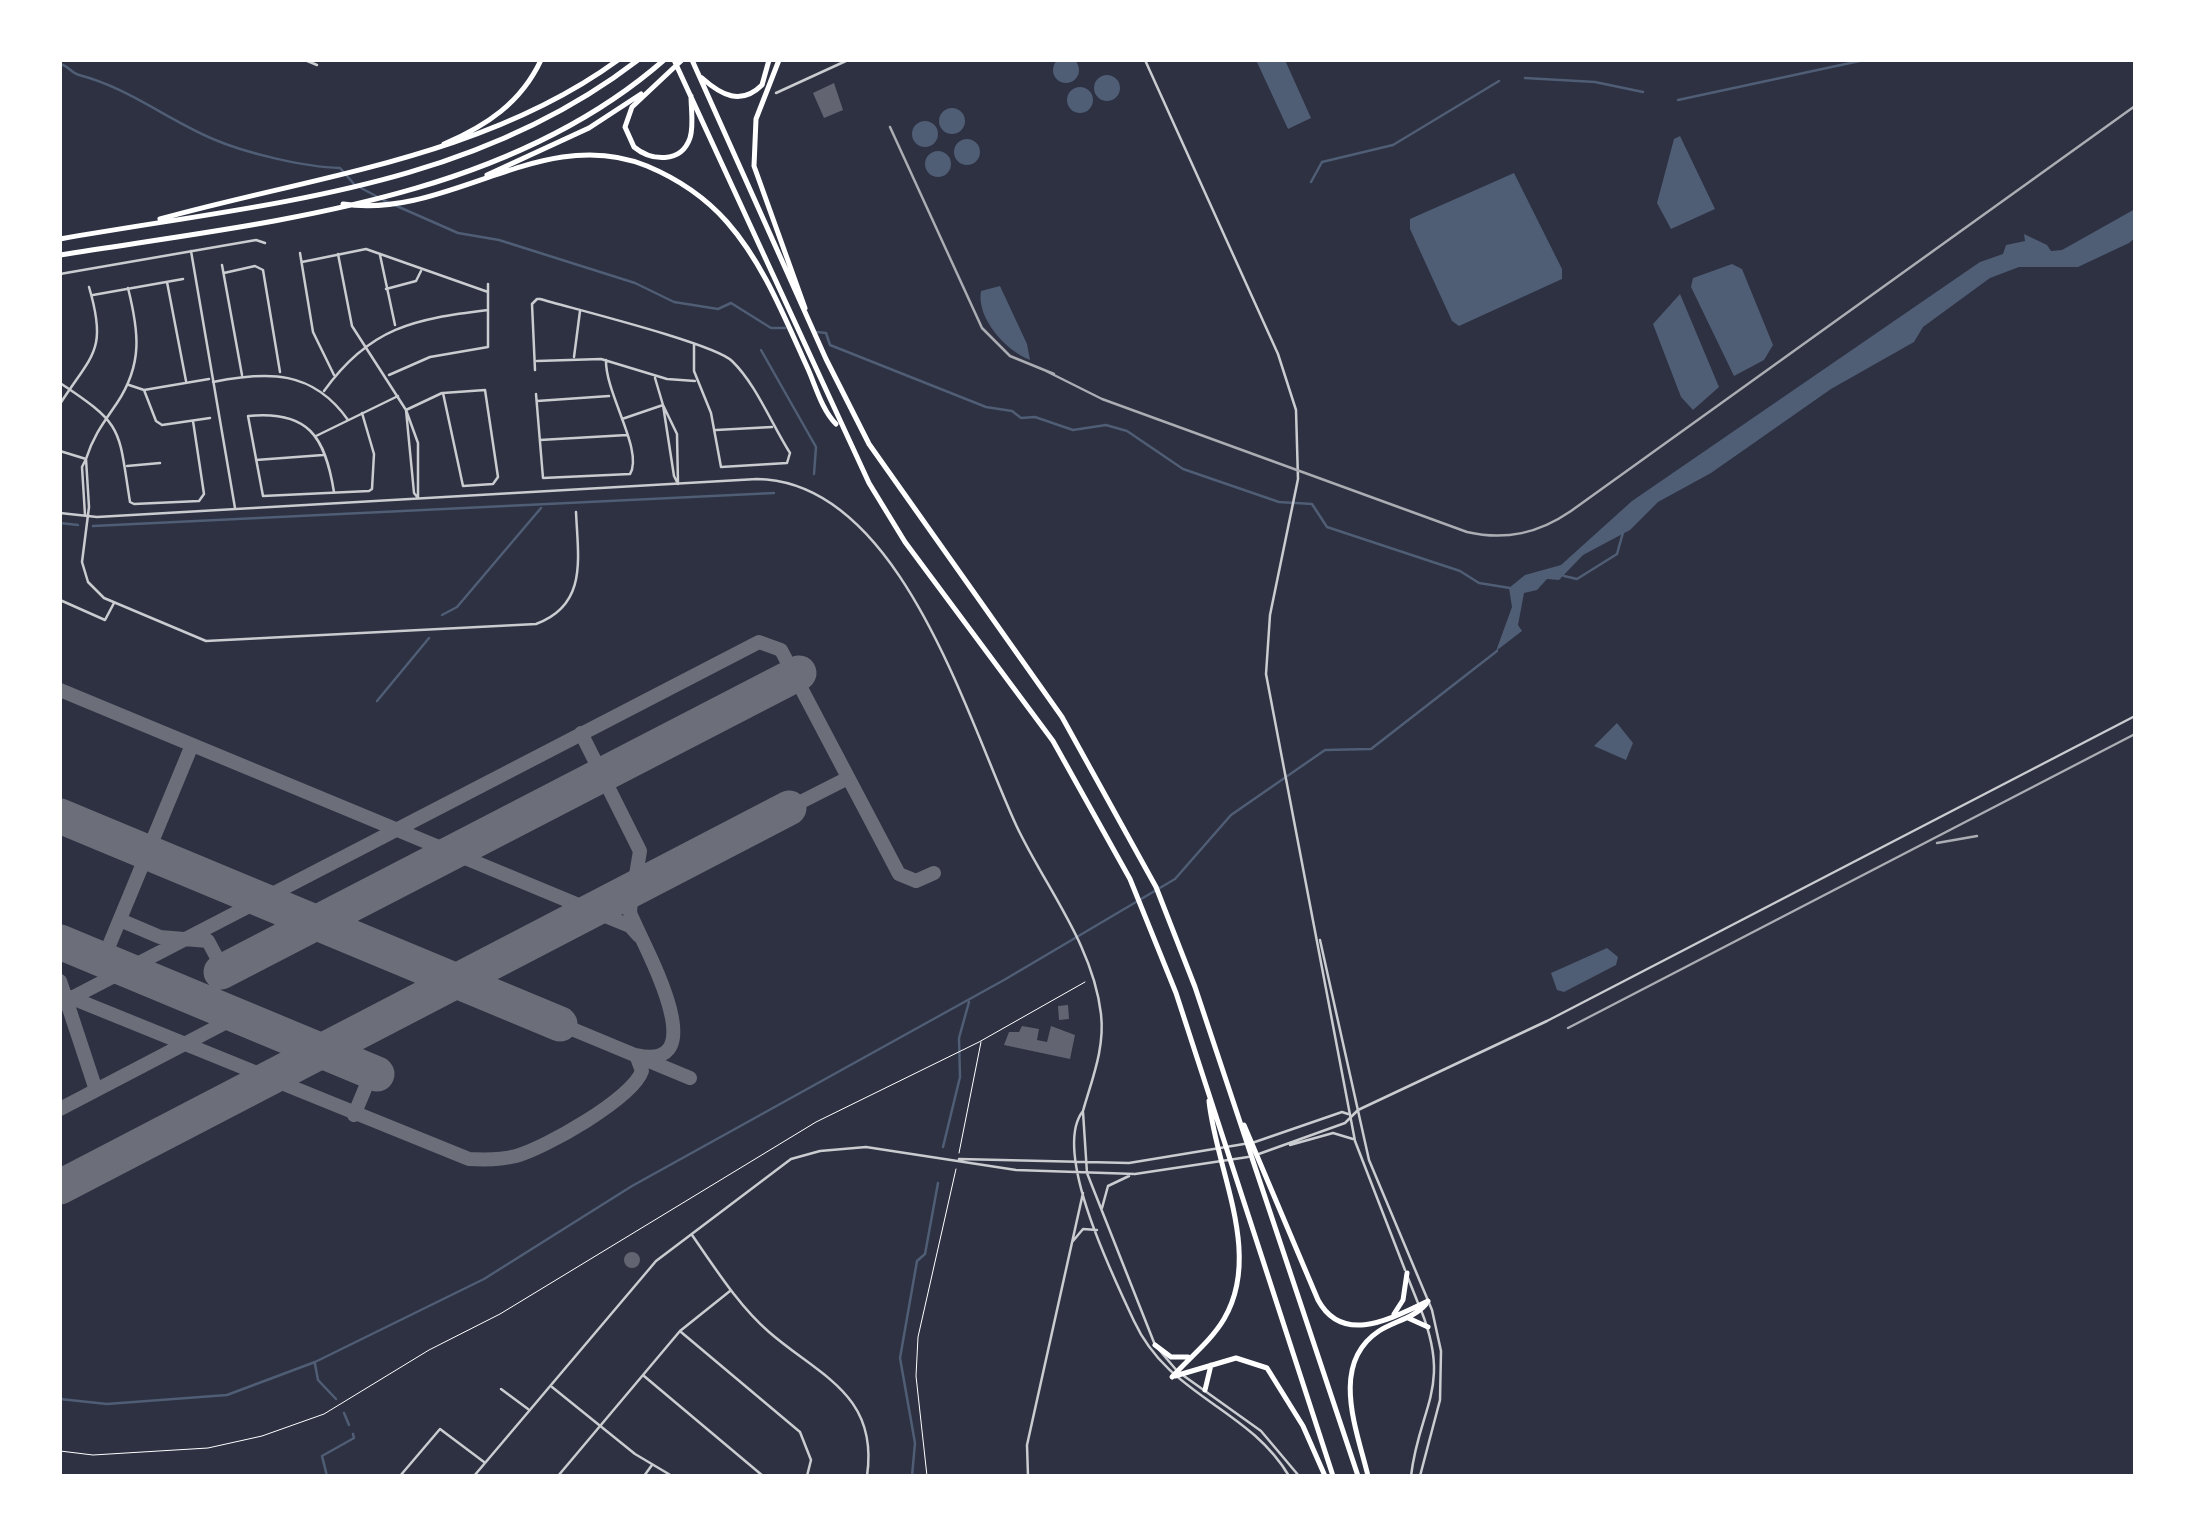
<!DOCTYPE html>
<style>
body{margin:0}
#map{position:relative;width:2195px;height:1536px;overflow:hidden;background:#2d3142;font-family:Manrope,sans-serif}
canvas{display:block}
.frame{position:absolute;inset:0;border:62px solid #fff;pointer-events:none}
</style>
<div id="map">
<canvas width="2195" height="1536"></canvas>
<div class="frame"></div>
</div>
<script>
const g = document.querySelector('canvas').getContext('2d');
g.lineJoin = 'round';
function paint(path, color) {
  g.fillStyle = color;
  g.fill(path, 'evenodd');
}
function strokePath(path, color, width, dash) {
  g.strokeStyle = color;
  g.lineWidth = width;
  g.lineCap = dash ? 'butt' : 'round';
  g.setLineDash(dash || []);
  g.stroke(path);
}
paint(new Path2D(`
 M1053 70a13 13 0 1 1 26 0a13 13 0 1 1-26 0Z
 M 1256,60 L 1285,60 L 1311,118 L 1288,129 Z
 M1094 88a13 13 0 1 1 26 0a13 13 0 1 1-26 0Z
 M1067 100a13 13 0 1 1 26 0a13 13 0 1 1-26 0Z
 M939 121a13 13 0 1 1 26 0a13 13 0 1 1-26 0Z
 M912 134a13 13 0 1 1 26 0a13 13 0 1 1-26 0Z
 M 1680,136 L 1715,209 L 1671,229 L 1657,203 L 1674,139 Z
 M954 152a13 13 0 1 1 26 0a13 13 0 1 1-26 0Z
 M925 164a13 13 0 1 1 26 0a13 13 0 1 1-26 0Z
 M 1514,173 L 1562,269 L 1562,279 L 1459,326 L 1452,321 L 1410,229 L 1410,219 Z
 M 2135,209 L 2135,238 L 2129,243 L 2078,267 L 2019,267 L 1990,278 L 1923,327 L 1914,342 L 1831,389 L 1711,473 L 1658,502 L 1630,530 L 1583,555 L 1559,580 L 1547,579 L 1537,590 L 1524,593 L 1518,625 L 1522,631 L 1496,651 L 1512,607 L 1509,588 L 1525,575 L 1561,565 L 1632,501 L 1980,262 L 2003,254 L 2006,245 L 2025,241 L 2024,234 L 2047,245 L 2051,251 L 2062,250 Z
 M 1732,264 L 1742,269 L 1773,345 L 1764,360 L 1734,376 L 1691,287 L 1693,278 Z
 M 1000,286 L 1027,344 L 1030,360 C 1006,351 976,318 981,291 Z
 M 1680,294 L 1719,387 L 1693,410 L 1681,397 L 1653,324 Z
 M 1617,723 L 1633,743 L 1626,760 L 1594,746 Z
 M 1607,948 L 1618,957 L 1616,965 L 1564,992 L 1557,990 L 1551,973 Z`), '#4f5d75');
strokePath(new Path2D(`
 M 60,64 C 69,66 71,73 79,75 C 129,88 166,119 213,139 C 245,153 304,167 340,168 L 354,184
 M 1525,78 L 1595,82 L 1643,92
 M 1678,100 L 1864,60
 M 1311,182 L 1322,162 L 1393,145 L 1499,81
 M 361,188 L 376,196
 M 383,200 L 458,233 L 499,240 L 635,283 L 674,302 L 718,309 L 731,303 L 771,328 L 785,328
 M 817,332 L 826,333 L 830,345 L 986,407 L 1012,411 L 1021,418 L 1035,417 L 1073,430 L 1106,425 L 1127,431 L 1183,469 L 1279,502 L 1312,504 L 1327,527 L 1460,571 L 1479,583 L 1510,588
 M 761,350 L 816,447 L 814,474
 M 60,523 L 78,525
 M 93,526 L 774,493
 M 1564,576 L 1577,579 L 1617,554 L 1624,529
 M 442,615 L 457,607 L 541,508
 M 377,701 L 429,638
 M 943,1147 L 960,1077 L 959,1038 L 969,1002
 M 315,1364 L 318,1380 L 336,1399
 M 60,1399 L 107,1404 L 227,1395 L 315,1362 L 484,1279 L 632,1186 L 1004,980 L 1175,879 L 1231,815 L 1325,750 L 1371,749 L 1497,651
 M 344,1413 L 349,1425
 M 327,1476 L 322,1456 L 354,1438 L 353,1434
 M 912,1476 L 915,1443 L 900,1358 L 917,1261 L 925,1254 L 938,1183`), '#4f5d75', 2.5);
strokePath(new Path2D(`
 M 60,690 L 593,911 L 630,926 L 639,936
 M 581,733 L 640,851 L 635,881 L 616,899
 M 789,808 L 848,778
 M 120,920 L 160,937 L 208,941 L 224,971
 M 103,960 L 192,745
 M 60,981 L 96,1090
 M 67,996 L 469,1159 C 485,1160 500,1160 516,1156 C 545,1148 632,1099 642,1071 L 636,1055
 M 60,1004 L 759,642 L 781,650 L 899,874 L 916,881 L 934,873
 M 560,1024 L 690,1078
 M 636,1055 C 717,1073 643,945 630,913 L 631,899 L 642,885
 M 60,1109 L 238,1016
 M 354,1115 L 372,1072`), '#6c6f7a', 14);
strokePath(new Path2D(`
 M 60,816 L 560,1024
 M 60,942 L 377,1074
 M 221,972 L 799,673
 M 60,1187 L 789,808`), '#6c6f7a', 35);
paint(new Path2D(`
 M 834,83 L 843,110 L 824,118 L 813,93 Z
 M 1068,1005 L 1069,1019 L 1059,1020 L 1058,1006 Z
 M 1022,1026 L 1039,1029 L 1037,1040 L 1047,1042 L 1051,1026 L 1075,1035 L 1070,1059 L 1004,1045 L 1009,1032 L 1019,1032 Z
 M624 1260a8 8 0 1 1 16 0a8 8 0 1 1-16 0Z`), '#626471');
strokePath(new Path2D(`
 M 959,1153 L 981,1042
 M 60,1451 L 93,1455 L 208,1448 L 262,1436 L 324,1414 L 429,1350 L 500,1314 L 816,1122 L 979,1042 L 1085,982
 M 927,1476 L 916,1376 L 918,1337 L 956,1169`), '#fff', 1);
strokePath(new Path2D(`
 M 305,60 L 317,65
 M 776,93 L 848,60
 M 191,251 L 235,508
 M 300,253 L 313,332 L 334,375
 M 338,254 L 352,326 L 406,410 L 442,393
 M 380,255 L 395,325
 M 302,262 L 366,249 L 488,292
 M 222,265 L 242,375
 M 224,273 L 255,266 L 263,270 L 280,372
 M 60,274 L 256,240 L 265,243
 M 167,282 L 186,381
 M 386,289 L 416,281 L 421,271
 M 93,295 L 183,279
 M 574,357 L 580,311
 M 537,361 L 601,359 L 667,379 L 695,381
 M 535,370 L 532,304 L 537,299 L 540,299 C 574,309 713,343 732,361 C 756,384 772,425 790,453 L 787,463 L 721,467 L 711,413 L 694,371 L 694,345
 M 389,375 L 430,357 L 488,347 L 488,284
 M 213,382 C 268,371 313,370 348,420
 M 60,383 C 125,426 118,428 130,502 L 134,504 L 199,501 L 204,494 L 193,421
 M 129,385 L 144,390 L 209,379
 M 144,390 L 156,421 L 162,425 L 210,418
 M 485,390 L 498,477 L 493,484 L 463,486 L 443,393 Z
 M 324,391 C 370,327 414,319 488,310
 M 536,394 L 543,478 L 630,474 C 644,451 605,393 606,360
 M 537,401 L 609,396
 M 60,404 C 92,354 108,351 89,287
 M 663,405 L 677,434 L 678,484 L 674,476 Z
 M 406,410 L 418,443 L 418,498 L 414,493 Z
 M 622,419 L 663,405 L 655,378
 M 716,430 L 772,427
 M 316,436 L 398,396
 M 540,440 L 627,435
 M 60,451 L 86,459 C 93,436 104,422 117,403 C 143,364 139,332 128,288
 M 256,460 L 323,455
 M 127,466 L 160,463
 M 334,492 C 325,436 308,410 248,416 L 263,496 L 369,491 L 372,489 L 374,454 L 362,413
 M 85,515 L 82,467 L 86,459 L 89,507 L 82,562 L 88,582 L 104,598 L 206,641 L 536,624 C 588,605 578,558 576,512
 M 60,600 L 105,620 L 114,603
 M 1358,1110 L 1547,1021 L 2135,716
 M 692,1235 C 715,1268 739,1306 769,1332 C 818,1375 879,1394 867,1476
 M 681,1332 L 800,1432 L 811,1460 L 807,1476
 M 644,1376 L 763,1476
 M 552,1387 L 635,1454 L 672,1476
 M 501,1389 L 528,1409
 M 400,1476 L 440,1429 L 484,1462
 M 558,1476 L 680,1331 L 730,1291
 M 644,1476 L 652,1465`), '#caccd0', 2.5);
strokePath(new Path2D(`
 M 1145,60 L 1278,354 L 1296,410 L 1298,479 L 1270,615 L 1266,674 L 1355,1141 L 1405,1270
 M 60,513 L 97,517 L 757,479 C 901,481 967,720 1017,827 C 1046,888 1093,945 1101,1014 C 1105,1048 1092,1079 1083,1111 C 1051,1151 1114,1278 1134,1321 C 1169,1397 1248,1407 1289,1476
 M 1320,940 L 1369,1160 L 1432,1310 L 1441,1351 L 1440,1400 L 1420,1476
 M 1083,1112 L 1087,1173 L 1155,1345 L 1178,1372
 M 1252,1143 L 1342,1112 L 1348,1114
 M 1290,1145 L 1333,1133 L 1353,1139
 M 1256,1155 L 1345,1123 L 1358,1110
 M 959,1159 L 1129,1163 L 1244,1144
 M 1102,1208 L 1108,1186 L 1129,1176
 M 1073,1241 L 1083,1229 L 1097,1230
 M 1408,1278 L 1418,1303
 M 1184,1376 L 1261,1431 L 1299,1476
 M 474,1476 L 656,1261 L 791,1159 L 820,1151 L 866,1147 L 1016,1170 L 1135,1174 L 1248,1157
 M 1028,1476 L 1027,1445 L 1083,1193
 M 1411,1476 C 1419,1407 1452,1388 1421,1310`), '#caccd0', 2.5);
strokePath(new Path2D(`
 M 674,60 L 869,483 L 905,542 L 1053,741 L 1130,879 L 1176,993 L 1333,1476
 M 682,60 L 632,107 L 625,127 L 634,147 C 651,161 681,164 690,138 C 694,126 691,109 691,96
 M 692,60 L 826,359 L 869,444 L 1062,717 L 1156,887 L 1195,987 L 1358,1476
 M 779,60 L 756,119 L 754,166 L 805,308
 M 702,78 C 721,95 741,106 762,85 L 769,60
 M 444,144 C 486,126 521,103 541,60
 M 487,175 L 589,128 L 641,94
 M 343,204 C 449,220 542,123 647,166 C 678,179 705,197 727,222 C 764,264 785,319 808,369 C 816,387 822,410 836,424
 M 160,219 C 315,176 485,157 618,60
 M 60,239 C 263,203 468,191 638,60
 M 60,255 C 264,222 501,203 664,60
 M 1244,1125 L 1318,1300 C 1343,1346 1392,1318 1428,1301
 M 1394,1314 L 1403,1300 L 1407,1273
 M 1408,1318 L 1428,1327
 M 1155,1345 L 1171,1357 L 1188,1357
 M 1175,1376 L 1236,1358 L 1267,1368 L 1303,1426 L 1325,1476
 M 1172,1377 C 1189,1358 1211,1341 1224,1319 C 1263,1253 1216,1170 1209,1101
 M 1205,1390 L 1211,1365
 M 1368,1476 C 1357,1430 1329,1364 1379,1331 C 1395,1321 1414,1318 1426,1304`), '#fff', 5);
strokePath(new Path2D(`
 M 890,127 L 982,328 L 1010,356 L 1054,374
 M 1044,370 L 1102,399 L 1467,532 C 1506,541 1539,533 1571,511 L 2135,106
 M 1937,843 L 1977,836
 M 1568,1028 L 2135,734`), '#abadb3', 2.5);
</script>
